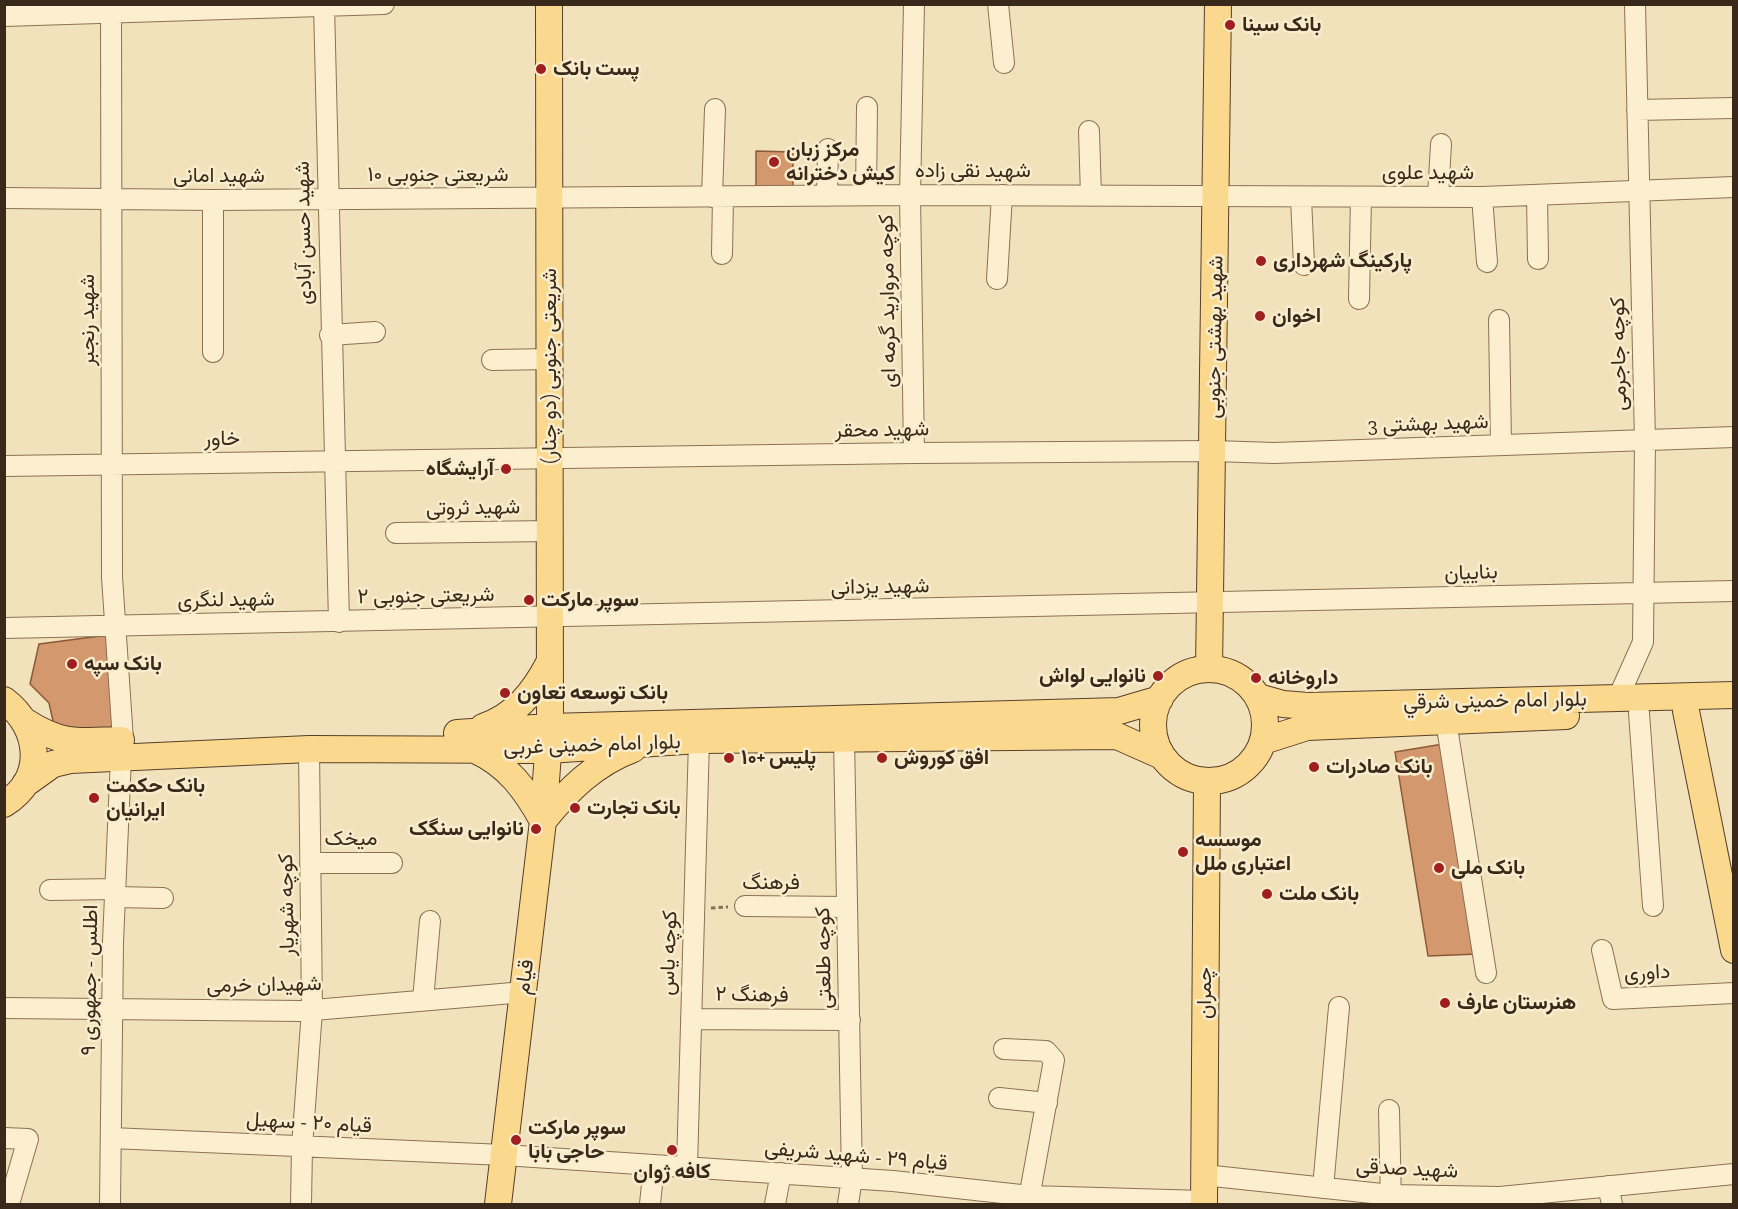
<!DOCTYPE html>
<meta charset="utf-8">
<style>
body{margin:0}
#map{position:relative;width:1738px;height:1209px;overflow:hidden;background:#f2e2bc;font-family:"Zilla Slab",serif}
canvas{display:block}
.frame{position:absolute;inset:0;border:6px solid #38291a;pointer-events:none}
</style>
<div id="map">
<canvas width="1738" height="1209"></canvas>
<div class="frame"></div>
</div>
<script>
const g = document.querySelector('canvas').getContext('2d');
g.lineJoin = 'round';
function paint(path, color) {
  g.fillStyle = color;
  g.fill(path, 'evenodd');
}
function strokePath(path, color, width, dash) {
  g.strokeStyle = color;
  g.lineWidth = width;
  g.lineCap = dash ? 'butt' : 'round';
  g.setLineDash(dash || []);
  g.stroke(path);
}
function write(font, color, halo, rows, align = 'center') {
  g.font = font + ' "Zilla Slab",Vazirmatn,serif';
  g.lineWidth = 5;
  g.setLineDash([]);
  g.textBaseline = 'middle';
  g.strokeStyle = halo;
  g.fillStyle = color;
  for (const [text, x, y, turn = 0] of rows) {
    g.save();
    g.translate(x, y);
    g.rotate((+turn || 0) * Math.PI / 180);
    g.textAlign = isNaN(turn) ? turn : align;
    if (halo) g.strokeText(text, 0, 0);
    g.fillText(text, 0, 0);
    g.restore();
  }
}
const building = new Path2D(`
 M 756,151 L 793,152 L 793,191 L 756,191 Z
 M 108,635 L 114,728 L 55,730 L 49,703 L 30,684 L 39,644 Z
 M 1449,743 L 1478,954 L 1428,956 L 1395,752 Z`);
paint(building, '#d4986e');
strokePath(building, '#8c5937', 1.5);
const minor = new Path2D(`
 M 111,4 L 112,577 L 123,740
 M 324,4 L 339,622
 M 914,4 L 910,195 L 914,453
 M 998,4 L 1004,63
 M 4,16 L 384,4
 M 1637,110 L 1733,108
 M 1089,131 L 1091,196
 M 866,195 L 867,107
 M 827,196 L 828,149
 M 1537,196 L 1538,259
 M 712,197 L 715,109
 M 1438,197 L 1441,144
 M 1482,197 L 1487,262
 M 4,198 L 213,200 L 910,195 L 1482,197 L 1734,187
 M 1301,198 L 1304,265
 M 722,254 L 723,197
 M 997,279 L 1002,195
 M 1359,299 L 1361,197
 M 1499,320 L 1501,445
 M 330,335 L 375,332
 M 213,352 L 213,200
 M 492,360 L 550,359
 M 4,466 L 914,453 L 1214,451 L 1274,453 L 1734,437
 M 396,533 L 551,531
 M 4,628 L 1734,591
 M 1618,698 L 1643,642 L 1645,440 L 1635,4
 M 1639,713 L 1653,906
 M 1446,721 L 1486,973
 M 844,738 L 852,1178 L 848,1204
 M 310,863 L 392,863
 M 50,890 L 115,889
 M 115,897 L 163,898
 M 745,906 L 847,907
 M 1602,950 L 1613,999 L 1734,993
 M 423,1000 L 430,921
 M 4,1008 L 302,1011 L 524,992
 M 691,1019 L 850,1020
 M 1004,1049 L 1046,1051 L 1054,1060 L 1028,1204
 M 999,1098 L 1047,1103
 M 1389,1110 L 1391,1204
 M 4,1138 L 28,1139 L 9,1204
 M 111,1138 L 504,1155 L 893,1181 L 1030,1196 L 1204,1201
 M 687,1167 L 699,740
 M 1204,1175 L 1391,1195 L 1500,1197 L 1734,1174
 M 1608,1186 L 1612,1204
 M 1323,1188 L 1339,1007
 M 110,1204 L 113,942 L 121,757
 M 301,1204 L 302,1147 L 312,1010 L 309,749
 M 650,1204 L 654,1165
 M 775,1204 L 781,1173`);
const major = new Path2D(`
 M 1209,669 L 1218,4
 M1153 725a56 56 0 1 1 112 0a56 56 0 1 1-112 0Z
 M 1258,697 L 1283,704 L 1308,706 L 1734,695
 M 4,700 C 40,727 47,778 4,804
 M 1686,711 L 1734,950
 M 26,722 C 63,746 80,741 121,740
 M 483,727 C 515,716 534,692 549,663
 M 457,733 L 550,727 L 1119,711 L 1160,699
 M 1263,741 L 1307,727 L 1566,716
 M 475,750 C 508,765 526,790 543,821 C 568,790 595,763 633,749
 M 25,784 L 53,764 L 70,760 L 309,749 L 548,750 L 699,740 L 1117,736 L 1162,756
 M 498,1204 L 543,821 L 550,727 L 549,4
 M 1204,1204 L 1207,781`);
strokePath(minor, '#8b7154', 22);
strokePath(major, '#583f29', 28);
strokePath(new Path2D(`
 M 711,908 L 728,907`), '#8b7154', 3, [4.5, 3]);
strokePath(minor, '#fcefcf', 20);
strokePath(major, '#fad98e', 26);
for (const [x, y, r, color] of [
 [1230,25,6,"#9f1e1f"],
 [541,69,6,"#9f1e1f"],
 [774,162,6,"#9f1e1f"],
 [1261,261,6,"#9f1e1f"],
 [1260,316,6,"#9f1e1f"],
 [506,469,6,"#9f1e1f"],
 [529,600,6,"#9f1e1f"],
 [72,664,6,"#9f1e1f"],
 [1158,676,6,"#9f1e1f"],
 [1256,678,6,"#9f1e1f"],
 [505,693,6,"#9f1e1f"],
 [729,758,6,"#9f1e1f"],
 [882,758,6,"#9f1e1f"],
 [1314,767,6,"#9f1e1f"],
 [94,798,6,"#9f1e1f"],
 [575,808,6,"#9f1e1f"],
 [536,829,6,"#9f1e1f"],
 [1183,852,6,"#9f1e1f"],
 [1439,868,6,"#9f1e1f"],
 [1267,894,6,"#9f1e1f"],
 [1445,1003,6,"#9f1e1f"],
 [516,1140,6,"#9f1e1f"],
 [672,1150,6,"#9f1e1f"]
]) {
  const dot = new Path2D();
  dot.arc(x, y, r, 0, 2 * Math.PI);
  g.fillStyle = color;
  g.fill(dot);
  strokePath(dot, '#f9eccc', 2);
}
write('bold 21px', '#38291a', '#f9eccc', [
 ["بانک سینا",1242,25],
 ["پست بانک",553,69],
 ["مرکز زبان",786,150],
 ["کیش دخترانه",786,174],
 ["پارکینگ شهرداری",1273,261],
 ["اخوان",1272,316],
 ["آرایشگاه",494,469,"right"],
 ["سوپر مارکت",541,600],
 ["بانک سپه",84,664],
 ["نانوایی لواش",1146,676,"right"],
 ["داروخانه",1268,678],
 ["بانک توسعه تعاون",517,693],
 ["پلیس +۱۰",741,758],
 ["افق کوروش",894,758],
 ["بانک صادرات",1326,767],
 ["بانک حکمت",106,786],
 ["ایرانیان",106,810],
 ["بانک تجارت",587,808],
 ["نانوایی سنگک",524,829,"right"],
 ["موسسه",1195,840],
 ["اعتباری ملل",1195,864],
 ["بانک ملی",1451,868],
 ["بانک ملت",1279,894],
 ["هنرستان عارف",1457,1003],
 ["سوپر مارکت",528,1128],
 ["حاجی بابا",528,1152],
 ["کافه ژوان",672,1172,"center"]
], 'left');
write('21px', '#38291a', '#f9eccc', [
 ["شهید نقی زاده",973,171],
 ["شهید علوی",1428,173],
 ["شریعتی جنوبی ۱۰",438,175],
 ["شهید امانی",219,176],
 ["شهید حسن آبادی",304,233,-91],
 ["کوچه مروارید گرمه ای",888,301,-91],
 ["شهید رنجبر",88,320,-90],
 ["شهید بهشتی جنوبی",1215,337,-89],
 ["کوچه جاجرمی",1619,354,-91],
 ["شریعتی جنوبی (دو چنار)",550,366,-90],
 ["شهید بهشتی 3",1428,424,-2],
 ["شهید محقر",882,430,-1],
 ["خاور",222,439,-1],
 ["شهید ثروتی",473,508,-1],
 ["بناییان",1471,573,-2],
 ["شهید یزدانی",880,587,-1],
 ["شریعتی جنوبی ۲",426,596,-1],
 ["شهید لنگری",226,600,-1],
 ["بلوار امام خمینی شرقي",1495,701,-1],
 ["بلوار امام خمینی غربی",592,745,-2],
 ["میخک",351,839],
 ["فرهنگ",771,883],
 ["کوچه شهریار",287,905,-91],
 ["کوچه یاس",669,953,-88],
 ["کوچه طلعتی",824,958,-91],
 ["داوری",1647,973,-3],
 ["قیام",525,977,-83],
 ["اطلس - جمهوری ۹",90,980,-89],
 ["شهیدان خرمی",264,985,-1],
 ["چمران",1205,993,-90],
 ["فرهنگ ۲",752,995,1],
 ["قیام ۲۰ - سهیل",309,1123,3],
 ["قیام ۲۹ - شهید شریفی",856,1156,5],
 ["شهید صدقی",1407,1169,3]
]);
</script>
